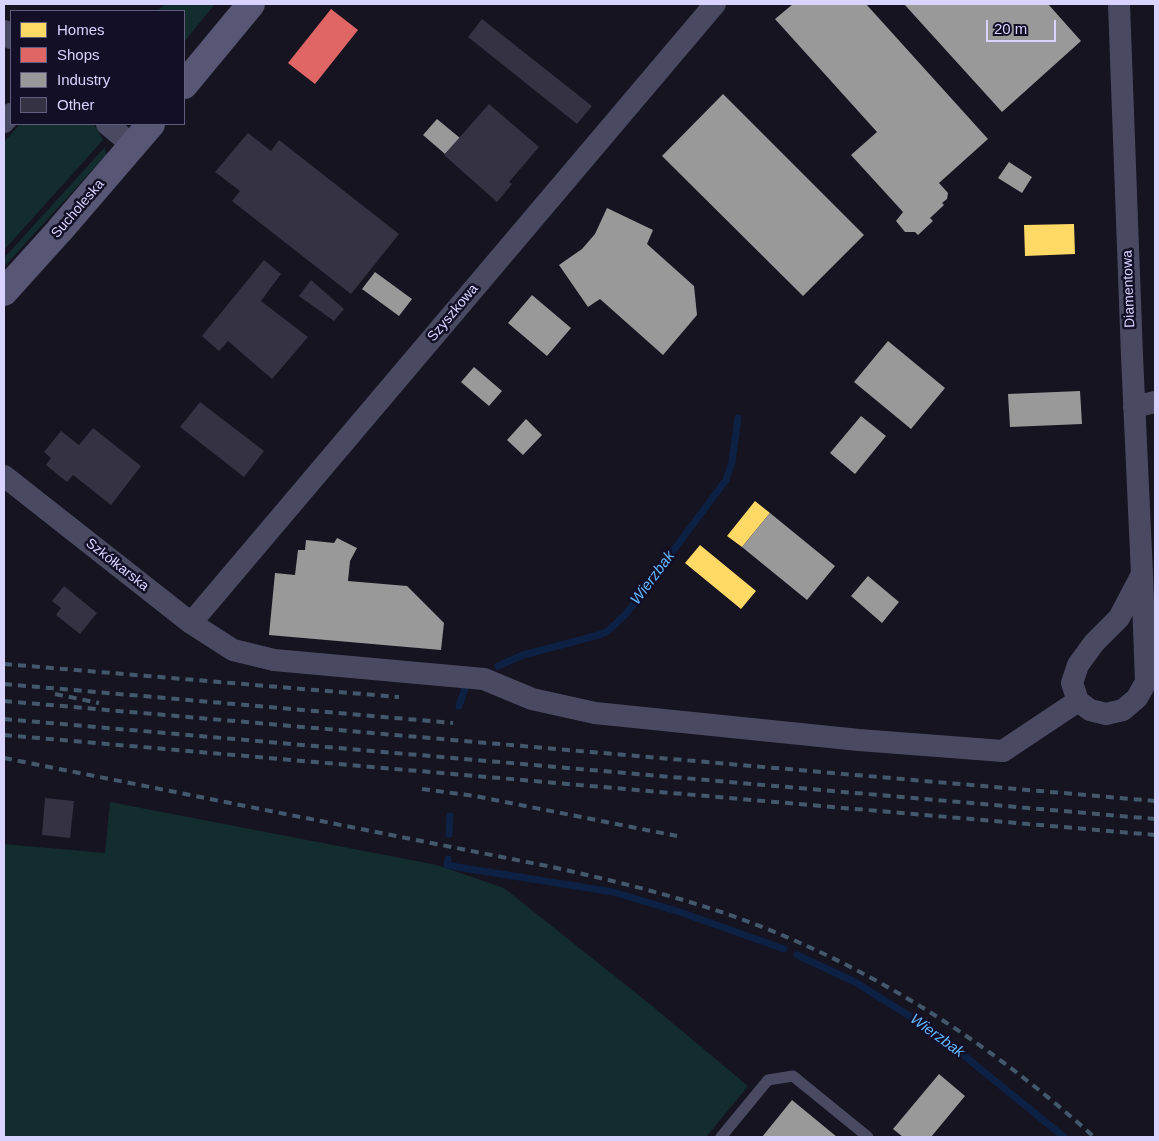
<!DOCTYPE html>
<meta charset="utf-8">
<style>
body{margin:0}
#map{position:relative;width:1159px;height:1141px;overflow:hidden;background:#161421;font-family:Arial,sans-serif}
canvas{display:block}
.frame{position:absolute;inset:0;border:5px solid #d9d4ff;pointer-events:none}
.legend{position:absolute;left:10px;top:10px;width:175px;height:115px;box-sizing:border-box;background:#130f26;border:1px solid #625e7d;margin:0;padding:6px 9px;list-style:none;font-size:15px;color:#d9d4ff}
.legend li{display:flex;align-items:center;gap:10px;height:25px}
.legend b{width:25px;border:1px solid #625e7d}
.scale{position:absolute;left:986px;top:20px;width:70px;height:22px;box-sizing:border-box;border:2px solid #d9d4ff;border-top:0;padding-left:6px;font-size:15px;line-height:18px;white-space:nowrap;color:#d9d4ff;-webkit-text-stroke:4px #130f26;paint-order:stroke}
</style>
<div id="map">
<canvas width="1159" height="1141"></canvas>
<div class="frame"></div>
<ul class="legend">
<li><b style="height:14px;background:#ffd966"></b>Homes</li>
<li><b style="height:14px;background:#e06666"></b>Shops</li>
<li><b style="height:14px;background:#999"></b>Industry</li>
<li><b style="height:14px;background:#343243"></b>Other</li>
</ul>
<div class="scale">20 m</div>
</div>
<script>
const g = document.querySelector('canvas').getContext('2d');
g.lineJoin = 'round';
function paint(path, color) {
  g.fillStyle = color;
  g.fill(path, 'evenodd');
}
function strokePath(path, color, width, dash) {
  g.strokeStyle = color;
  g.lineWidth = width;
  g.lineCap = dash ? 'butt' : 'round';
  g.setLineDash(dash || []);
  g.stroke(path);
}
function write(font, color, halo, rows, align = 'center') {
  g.font = font + ' Arial,sans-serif';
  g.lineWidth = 5;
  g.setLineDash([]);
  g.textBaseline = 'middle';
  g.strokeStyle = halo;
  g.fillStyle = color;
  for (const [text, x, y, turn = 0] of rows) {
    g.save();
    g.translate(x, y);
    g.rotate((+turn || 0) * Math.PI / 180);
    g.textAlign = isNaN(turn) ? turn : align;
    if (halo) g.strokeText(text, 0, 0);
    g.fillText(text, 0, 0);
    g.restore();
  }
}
paint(new Path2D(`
 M 165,4 L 215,4 L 184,42 L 184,11 L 157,11 Z
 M 20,124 L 94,124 L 103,140 L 4,250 L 4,142 Z
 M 105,147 L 106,155 L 4,267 L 4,258 Z
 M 110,802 L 437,865 L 504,888 L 651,1005 L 748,1086 L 706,1137 L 4,1137 L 4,844 L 105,853 Z`), '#132c2d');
paint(new Path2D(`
 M 1074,224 L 1075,254 L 1025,256 L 1024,225 Z
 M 755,501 L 770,513 L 742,547 L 727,536 Z
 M 700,545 L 756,591 L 741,609 L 685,563 Z`), '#ffd966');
paint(new Path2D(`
 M 331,9 L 358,30 L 315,84 L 288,63 Z`), '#e06666');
paint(new Path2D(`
 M 793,4 L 866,4 L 988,139 L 939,183 L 948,193 L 947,199 L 942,203 L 944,205 L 930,218 L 933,221 L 918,235 L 915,232 L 905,232 L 896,221 L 903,212 L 851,155 L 877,132 L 775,19 Z
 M 904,4 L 1048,4 L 1081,41 L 1002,112 Z
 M 723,94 L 864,235 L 803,296 L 662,156 Z
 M 437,119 L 460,138 L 445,154 L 423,135 Z
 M 1009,162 L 1032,177 L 1022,193 L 998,178 Z
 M 607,208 L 653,230 L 647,244 L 694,286 L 697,315 L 663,355 L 600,299 L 588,307 L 559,265 L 582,249 L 595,234 Z
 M 375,272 L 412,299 L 399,316 L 362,289 Z
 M 532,295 L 571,328 L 547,356 L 508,323 Z
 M 888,341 L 945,388 L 911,429 L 854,382 Z
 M 474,367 L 502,391 L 489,406 L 461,382 Z
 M 1080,391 L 1082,424 L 1010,427 L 1008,394 Z
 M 861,416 L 886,436 L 855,474 L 830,453 Z
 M 526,419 L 542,435 L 523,455 L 507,440 Z
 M 770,513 L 835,566 L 807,600 L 742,547 Z
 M 337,538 L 357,548 L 350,561 L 348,581 L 407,586 L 444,623 L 441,650 L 269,635 L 275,573 L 295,575 L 298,550 L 305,550 L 306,540 L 334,543 Z
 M 868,576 L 899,602 L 882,623 L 851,596 Z
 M 939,1074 L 965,1096 L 931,1137 L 903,1137 L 893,1129 Z
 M 792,1100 L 837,1137 L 762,1137 Z`), '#999');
strokePath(new Path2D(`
 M 498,666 L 523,655 L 599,635 L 608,631 L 626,614 L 726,480 L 732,462 L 738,418
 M 459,706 L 466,686
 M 449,834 L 450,816
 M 448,859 L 447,865 L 457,867 L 613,892 L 680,912 L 784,949
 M 797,955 L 855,982 L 935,1032 L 1064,1137`), '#0d2144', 7);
paint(new Path2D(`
 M 482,19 L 592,106 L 577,124 L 468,37 Z
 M 489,104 L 539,147 L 509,182 L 512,184 L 497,202 L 444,155 Z
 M 248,133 L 271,151 L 279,140 L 399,234 L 351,294 L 232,201 L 240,191 L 215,172 Z
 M 264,260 L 281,274 L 261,301 L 308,337 L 272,379 L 228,341 L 219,351 L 202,336 Z
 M 311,280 L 344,309 L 334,321 L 299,296 Z
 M 200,402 L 264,451 L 244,477 L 180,427 Z
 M 93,428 L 141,466 L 111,505 L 73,475 L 67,482 L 46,465 L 51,458 L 44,452 L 61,431 L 79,445 Z
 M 64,586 L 97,613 L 80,634 L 56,615 L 61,608 L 52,601 Z
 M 45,798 L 74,801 L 70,838 L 42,835 Z`), '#343243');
strokePath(new Path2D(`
 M 721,1137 L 768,1080 L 793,1076 L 868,1137`), '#4a4962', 11);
strokePath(new Path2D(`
 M 1119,4 L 1132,356 L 1142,574 L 1119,618 L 1094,643 L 1078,665 L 1072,683 L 1078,701 L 1090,710 L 1106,714 L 1123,710 L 1137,698 L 1146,682 L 1142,574
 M 4,31 L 11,38
 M 4,122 L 11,114
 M 107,124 L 132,145
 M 1134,407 L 1155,402
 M 4,476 L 191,623 L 233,650 L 274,660 L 484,679 L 532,699 L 595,713 L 859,740 L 1003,751 L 1078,701
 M 191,623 L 715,4`), '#4a4962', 22);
strokePath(new Path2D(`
 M 184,85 L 251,4
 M 4,292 L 59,231 L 151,124`), '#575674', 28);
strokePath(new Path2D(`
 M 4,664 L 399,697
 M 4,684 L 453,723
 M 55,694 L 99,703
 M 4,701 L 1155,801
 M 4,719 L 1155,819
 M 4,735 L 1155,835
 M 4,758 L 552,867 C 629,884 705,903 777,933 C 895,982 1000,1052 1094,1137
 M 422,789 L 475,796 L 677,836`), '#43596b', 4, [8, 6]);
write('14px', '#d9d4ff', '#130f26', [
 ["Sucholeska",78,209,-49],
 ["Diamentowa",1129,289,-92],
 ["Szyszkowa",453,313,-50],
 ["Szkółkarska",117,565,38]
]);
write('italic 15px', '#62b6ff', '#130f26', [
 ["Wierzbak",653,578,-53],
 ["Wierzbak",937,1036,36]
]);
</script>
